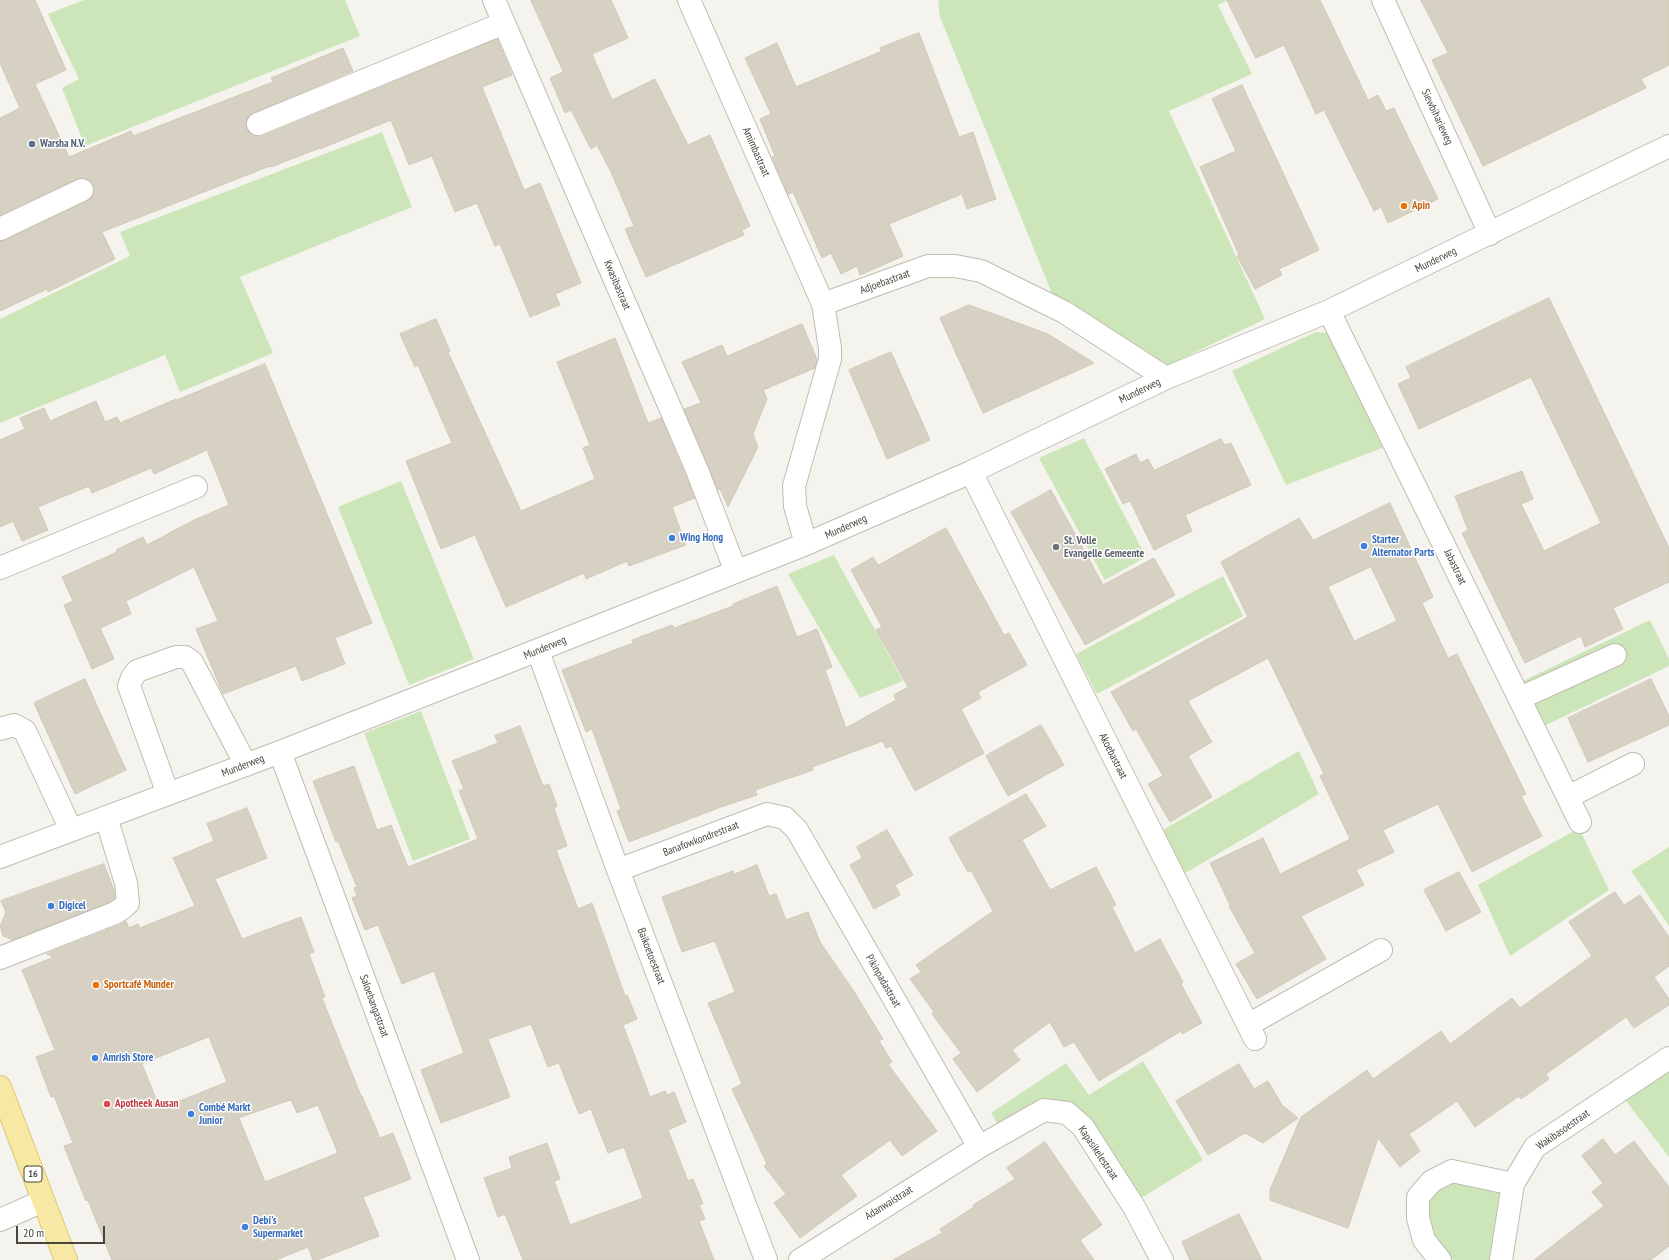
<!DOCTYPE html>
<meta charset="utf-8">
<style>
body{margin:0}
#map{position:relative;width:1669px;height:1260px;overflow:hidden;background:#f5f3ed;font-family:"PT Sans Narrow",sans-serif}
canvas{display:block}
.scale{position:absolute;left:16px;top:1226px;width:89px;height:18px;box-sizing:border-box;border:2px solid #49453a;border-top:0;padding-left:5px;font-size:12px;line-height:14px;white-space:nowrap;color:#49453a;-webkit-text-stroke:3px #fff;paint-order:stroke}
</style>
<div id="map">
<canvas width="1669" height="1260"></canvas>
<div class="scale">20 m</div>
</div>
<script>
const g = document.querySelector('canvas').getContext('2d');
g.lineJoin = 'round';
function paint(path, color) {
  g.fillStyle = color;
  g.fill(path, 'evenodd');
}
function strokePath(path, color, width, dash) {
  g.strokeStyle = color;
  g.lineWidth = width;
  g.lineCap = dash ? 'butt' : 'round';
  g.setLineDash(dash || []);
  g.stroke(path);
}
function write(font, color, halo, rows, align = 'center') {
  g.font = font + ' "PT Sans Narrow",sans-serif';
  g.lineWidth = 3;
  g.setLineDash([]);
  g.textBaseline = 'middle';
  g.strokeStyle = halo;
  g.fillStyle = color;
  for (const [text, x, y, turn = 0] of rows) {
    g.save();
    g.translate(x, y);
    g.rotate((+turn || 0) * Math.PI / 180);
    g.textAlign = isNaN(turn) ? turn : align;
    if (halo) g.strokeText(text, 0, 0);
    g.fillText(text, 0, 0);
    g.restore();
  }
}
paint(new Path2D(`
 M 84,0 L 345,0 L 360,36 L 85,146 L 62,88 L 79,79 L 48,14 Z
 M 938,0 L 1228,0 L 1218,5 L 1252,74 L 1169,111 L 1265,319 L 1166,366 L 1059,311 L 940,17 Z
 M 382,132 L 412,207 L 240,277 L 273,353 L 180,392 L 165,355 L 0,423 L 0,319 L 130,256 L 120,232 Z
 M 1316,332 L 1326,333 L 1337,345 L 1387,446 L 1286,485 L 1232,371 Z
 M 1084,438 L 1146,557 L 1105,580 L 1039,458 Z
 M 401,481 L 474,659 L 409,685 L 338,507 Z
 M 834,555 L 903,681 L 860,698 L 788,574 Z
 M 1223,576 L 1243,616 L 1097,694 L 1076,654 Z
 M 1650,620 L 1669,659 L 1669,666 L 1542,727 L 1521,682 Z
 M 421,711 L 470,839 L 413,861 L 364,733 Z
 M 1299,751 L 1319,794 L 1184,874 L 1163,830 Z
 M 1579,828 L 1609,890 L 1510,956 L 1478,885 Z
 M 1669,847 L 1669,926 L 1631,871 Z
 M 1143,1061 L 1203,1160 L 1138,1200 L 1073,1112 L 999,1126 L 991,1113 L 1066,1063 L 1089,1095 Z
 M 1669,1066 L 1669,1157 L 1623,1097 Z
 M 1452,1179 L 1492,1186 L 1504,1195 L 1495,1260 C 1486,1260 1461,1260 1454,1260 C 1438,1254 1430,1221 1426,1206 L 1434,1192 Z`), '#cde6b9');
const building = new Path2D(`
 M 0,0 L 35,0 L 66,70 L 35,84 L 69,157 L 131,131 L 133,136 L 273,82 L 271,78 L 343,48 L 353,71 L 253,113 L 248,116 L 246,122 L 246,128 L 250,134 L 256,136 L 263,136 L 497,39 L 512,75 L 482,87 L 524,190 L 540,183 L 581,283 L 555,294 L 560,305 L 530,317 L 500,244 L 495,246 L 477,203 L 455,212 L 432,156 L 409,165 L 391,120 L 320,149 L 320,148 L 271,167 L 270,166 L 102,232 L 115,259 L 48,292 L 47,289 L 0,311 L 0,241 L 5,240 L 87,201 L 92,197 L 94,191 L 93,184 L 89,180 L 83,178 L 77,179 L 0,215 L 0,118 L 20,108 L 0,63 Z
 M 531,0 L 611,0 L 628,38 L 592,54 L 612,100 L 655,79 L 688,145 L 710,135 L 750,226 L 742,230 L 744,235 L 646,277 L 625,229 L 634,226 L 611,172 L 597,145 L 591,149 L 571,110 L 565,113 L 550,78 L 563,72 Z
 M 1227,0 L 1320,0 L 1368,100 L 1378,95 L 1386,111 L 1394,108 L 1438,199 L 1388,223 L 1381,207 L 1374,211 L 1324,110 L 1316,114 L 1284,45 L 1256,58 Z
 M 1421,0 L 1669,0 L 1669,65 L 1641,79 L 1646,88 L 1483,166 L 1432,60 L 1448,53 Z
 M 919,33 L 959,137 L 973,132 L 996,199 L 967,209 L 962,194 L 889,224 L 903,256 L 860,275 L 857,266 L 841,274 L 831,253 L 822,258 L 793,192 L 788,194 L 772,157 L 775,156 L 760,119 L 771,114 L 745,58 L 777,43 L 796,87 L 882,51 L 880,48 Z
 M 1242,85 L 1319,250 L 1279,269 L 1282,275 L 1255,289 L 1237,256 L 1239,255 L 1200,167 L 1236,151 L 1212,99 Z
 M 1549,298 L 1669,548 L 1669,582 L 1613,608 L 1623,629 L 1585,647 L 1581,636 L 1525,663 L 1462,533 L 1468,530 L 1455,496 L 1522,471 L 1533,499 L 1521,504 L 1544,551 L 1601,523 L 1531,377 L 1419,429 L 1398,384 L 1411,378 L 1406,367 Z
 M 969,305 L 1048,334 L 1094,363 L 983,413 L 940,318 Z
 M 436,319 L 450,351 L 448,352 L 521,511 L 595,479 L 583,448 L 590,445 L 557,362 L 615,338 L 648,423 L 661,418 L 695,498 L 672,507 L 686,545 L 629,566 L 627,561 L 586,579 L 584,573 L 506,607 L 475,535 L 441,549 L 406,461 L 452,443 L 418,365 L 415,367 L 400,334 Z
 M 802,324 L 817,359 L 815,368 L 763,390 L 767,399 L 753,434 L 758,447 L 728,507 L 720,489 L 718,490 L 684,409 L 701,403 L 682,362 L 722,345 L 727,356 Z
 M 891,352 L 930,440 L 887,459 L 849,370 Z
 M 265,364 L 372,623 L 335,638 L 345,664 L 302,681 L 296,666 L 223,694 L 196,629 L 218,621 L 194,567 L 126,601 L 131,614 L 100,628 L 114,659 L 92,669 L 64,605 L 73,601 L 62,577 L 117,552 L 116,550 L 143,537 L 147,545 L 194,520 L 229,505 L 207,450 L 154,474 L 151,468 L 92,493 L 89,486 L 38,507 L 48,530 L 22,541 L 13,521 L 0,527 L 0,440 L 25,429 L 20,418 L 44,408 L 50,421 L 96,401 L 105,422 L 117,417 L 120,423 L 176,399 L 176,400 Z
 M 1221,439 L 1225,445 L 1231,443 L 1251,485 L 1185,515 L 1192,531 L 1154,550 L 1130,501 L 1123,504 L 1105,469 L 1136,454 L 1140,463 L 1148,459 L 1154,470 Z
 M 1051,490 L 1103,585 L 1154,558 L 1175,595 L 1085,645 L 1011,512 Z
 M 1390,503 L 1433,597 L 1422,603 L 1448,658 L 1457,654 L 1526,794 L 1521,796 L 1542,836 L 1472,872 L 1438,804 L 1383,830 L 1394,852 L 1356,870 L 1364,885 L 1301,916 L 1326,959 L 1257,999 L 1236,964 L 1255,953 L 1229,906 L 1230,905 L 1210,863 L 1263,838 L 1280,874 L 1350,839 L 1320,776 L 1324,774 L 1268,658 L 1188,701 L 1212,742 L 1188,756 L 1212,797 L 1170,822 L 1148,784 L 1163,776 L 1136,729 L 1133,731 L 1111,692 L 1248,617 L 1221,562 L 1299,518 L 1313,540 ZM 1371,567 L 1397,621 L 1354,641 L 1328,587 Z
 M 946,528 L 1004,635 L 1009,633 L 1027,665 L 978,692 L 981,698 L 961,709 L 984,753 L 915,791 L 891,746 L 886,748 L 883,741 L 812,767 L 813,770 L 755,790 L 757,795 L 721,807 L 629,842 L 617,811 L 621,809 L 592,729 L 586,732 L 562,670 L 633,643 L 632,640 L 672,625 L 674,628 L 733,606 L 733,604 L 777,586 L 797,637 L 817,629 L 832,667 L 825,670 L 846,728 L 896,700 L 894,695 L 908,687 L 876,630 L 882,627 L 851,570 L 873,557 L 878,565 Z
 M 85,679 L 126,770 L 75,794 L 34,703 Z
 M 1651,679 L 1669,716 L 1669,725 L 1588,762 L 1568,718 Z
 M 1041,725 L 1064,765 L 1008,796 L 986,756 Z
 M 520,726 L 543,786 L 549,784 L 557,806 L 554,808 L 567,846 L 556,850 L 578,909 L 592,903 L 625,996 L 627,995 L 637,1019 L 623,1025 L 650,1097 L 665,1091 L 667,1095 L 674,1092 L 686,1122 L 668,1130 L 688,1181 L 693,1179 L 703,1204 L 699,1205 L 705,1219 L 699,1221 L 714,1260 L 523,1260 L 505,1214 L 498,1217 L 484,1178 L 512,1168 L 509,1157 L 547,1143 L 560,1179 L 554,1181 L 570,1225 L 643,1198 L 624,1147 L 608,1153 L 591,1109 L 579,1114 L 559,1063 L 548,1067 L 531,1024 L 488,1039 L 510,1097 L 441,1123 L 421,1070 L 464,1053 L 434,971 L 402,984 L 378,925 L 365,930 L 352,898 L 357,896 L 354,888 L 357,887 L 338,841 L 336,842 L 313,781 L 354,766 L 377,830 L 391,825 L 408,867 L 478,839 L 459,791 L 464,789 L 452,761 L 498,743 L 495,736 Z
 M 1026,794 L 1046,826 L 1022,840 L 1050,890 L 1096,867 L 1116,905 L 1112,907 L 1135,953 L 1160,939 L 1183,982 L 1181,984 L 1202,1023 L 1182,1034 L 1181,1031 L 1099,1081 L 1074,1042 L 1064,1047 L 1050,1022 L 1012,1050 L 1020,1060 L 977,1092 L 953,1059 L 961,1053 L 932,1014 L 934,1012 L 910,979 L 921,972 L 916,965 L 993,911 L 971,870 L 968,872 L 949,838 Z
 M 247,808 L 267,858 L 215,879 L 242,939 L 301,917 L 314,952 L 309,954 L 325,997 L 322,998 L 361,1096 L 362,1096 L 380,1138 L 393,1133 L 411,1179 L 363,1197 L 379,1236 L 317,1260 L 313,1260 L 308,1247 L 276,1260 L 112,1260 L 88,1200 L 86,1201 L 64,1146 L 73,1143 L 54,1096 L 51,1097 L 36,1057 L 55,1050 L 22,970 L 54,957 L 46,954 L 120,925 L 126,921 L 129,928 L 138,924 L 140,928 L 195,906 L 173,858 L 214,841 L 207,824 ZM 209,1037 L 227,1082 L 160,1109 L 142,1064 ZM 291,1100 L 297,1113 L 318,1105 L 338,1153 L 265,1182 L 239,1118 Z
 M 887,830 L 913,875 L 895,885 L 900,895 L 874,909 L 850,865 L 862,858 L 857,847 Z
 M 104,864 L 114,890 L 115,898 L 109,902 L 13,940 L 3,936 L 0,926 L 6,912 L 1,901 Z
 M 757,865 L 769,896 L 776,894 L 786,920 L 808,912 L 820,942 L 853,990 L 883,1039 L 879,1041 L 892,1062 L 888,1064 L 937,1131 L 902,1156 L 890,1140 L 841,1175 L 857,1196 L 800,1238 L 774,1203 L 786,1194 L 764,1166 L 767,1164 L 732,1089 L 742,1084 L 708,1003 L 735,992 L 715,941 L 682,952 L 662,897 L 733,871 L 734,874 Z
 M 1459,872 L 1481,912 L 1446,931 L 1424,890 Z
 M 1615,892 L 1624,905 L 1640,895 L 1669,937 L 1669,966 L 1654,977 L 1669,999 L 1669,1005 L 1634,1028 L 1626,1017 L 1546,1074 L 1549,1079 L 1521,1099 L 1519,1096 L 1475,1127 L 1457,1101 L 1409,1134 L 1420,1151 L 1400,1167 L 1378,1138 L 1348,1228 L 1270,1200 L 1270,1190 L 1301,1117 L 1367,1070 L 1373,1079 L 1441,1031 L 1450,1044 L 1512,998 L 1520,1008 L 1592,956 L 1569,922 Z
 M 1239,1064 L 1254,1089 L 1268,1081 L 1282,1105 L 1298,1118 L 1263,1143 L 1245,1133 L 1208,1155 L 1176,1101 Z
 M 1603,1139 L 1615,1155 L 1634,1141 L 1669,1187 L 1669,1246 L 1651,1260 L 1534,1260 L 1604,1206 L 1592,1192 L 1603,1183 L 1582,1156 Z
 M 1045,1142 L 1102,1225 L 1080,1240 L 1094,1260 L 893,1260 L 942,1233 L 940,1229 L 974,1207 L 973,1205 L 1015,1179 L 1007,1168 Z
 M 1239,1214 L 1262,1260 L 1190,1260 L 1182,1242 Z`);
paint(building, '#d6d1c3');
strokePath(building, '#d0c9b6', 1);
const minor = new Path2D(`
 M 494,0 L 697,470 L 736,572
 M 689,0 L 823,304 L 830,348 L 830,359 L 794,486 L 795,506 L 806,544
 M 1383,0 L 1490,234
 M 258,124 L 504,23
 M 0,229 L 82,190
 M 823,304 L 928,266 L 955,266 L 981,271 L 1064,312 L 1166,378
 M 1329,311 L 1580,822
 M 971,472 L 1255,1039
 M 0,568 L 196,487
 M 538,651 L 618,870 L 766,1260
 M 1520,698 L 1615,655
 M 0,729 L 14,725 L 25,731 L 71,830
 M 280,752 L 468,1260
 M 168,794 L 129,686 L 132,678 L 137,671 L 176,657 L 185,657 L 192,662 L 246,765
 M 1568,797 L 1633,764
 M 0,857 L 280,752 L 806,544 L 971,472 L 1166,378 L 1329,311 L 1669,146
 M 618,870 L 767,814 L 785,818 L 797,830 L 979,1147
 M 0,958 L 115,913 L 124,907 L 128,903 L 126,883 L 106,817
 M 1248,1025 L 1381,950
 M 0,1220 L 43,1201
 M 800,1260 L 979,1147 L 1044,1110 L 1067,1113 L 1083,1127 L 1134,1207 L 1162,1260
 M 1440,1260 L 1424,1240 L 1418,1218 L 1418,1197 L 1432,1181 L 1452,1171 L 1513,1184
 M 1501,1260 L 1513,1184 L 1535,1147 L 1669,1058`);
const major = new Path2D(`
 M 0,1087 L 66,1260`);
strokePath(minor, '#c0bcaf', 24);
strokePath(major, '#dcc874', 24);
strokePath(minor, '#fff', 22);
strokePath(major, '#f7e9a4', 22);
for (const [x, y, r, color] of [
 [32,144,4,"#5c6f8a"],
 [1404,206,4,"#e8710a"],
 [672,538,4,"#3f7fe0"],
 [1364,546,4,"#3f7fe0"],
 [1056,547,4,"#6b7280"],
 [51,906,4,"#3f7fe0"],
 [96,985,4,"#e8710a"],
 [95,1058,4,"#3f7fe0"],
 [107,1104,4,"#e0444e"],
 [191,1114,4,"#3f7fe0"],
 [245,1227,4,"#3f7fe0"]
]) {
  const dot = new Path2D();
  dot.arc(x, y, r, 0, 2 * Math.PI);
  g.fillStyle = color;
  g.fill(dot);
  strokePath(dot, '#fff', 1.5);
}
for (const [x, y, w] of [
 [33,1174,18]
]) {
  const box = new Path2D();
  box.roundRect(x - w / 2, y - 8, w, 16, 3);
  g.fillStyle = '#fff';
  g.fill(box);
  strokePath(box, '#49453a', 1);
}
write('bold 10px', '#49453a', null, [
 ["16",33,1174]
]);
write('11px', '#49453a', '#fff', [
 ["Siewbiharieweg",1437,117,65],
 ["Amimbastraat",756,152,66],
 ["Munderweg",1436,260,-26],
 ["Adjoebastraat",885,282,-20],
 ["Kwasibastraat",617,285,67],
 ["Munderweg",1140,391,-26],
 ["Munderweg",846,527,-24],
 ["Jabastraat",1455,567,64],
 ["Munderweg",545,648,-22],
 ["Akoebastraat",1113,756,63],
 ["Munderweg",243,766,-21],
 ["Banafowkondrestraat",701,839,-21],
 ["Baikoetoestraat",651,956,69],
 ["Pikinpadastraat",883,981,60],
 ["Saloebangastraat",374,1006,70],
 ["Wakibasoestraat",1563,1130,-35],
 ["Kapasikelestraat",1098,1153,56],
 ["Adanwaistraat",889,1203,-32]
]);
write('bold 11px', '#4e5e75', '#fff', [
 ["Warsha N.V.",40,144]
], 'left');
write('bold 11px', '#c56008', '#fff', [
 ["Apin",1412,206],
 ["Sportcafé Munder",104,985]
], 'left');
write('bold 11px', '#366cbe', '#fff', [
 ["Wing Hong",680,538],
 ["Starter",1372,540],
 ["Alternator Parts",1372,553],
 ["Digicel",59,906],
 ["Amrish Store",103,1058],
 ["Combé Markt",199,1108],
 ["Junior",199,1121],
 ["Debi's",253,1221],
 ["Supermarket",253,1234]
], 'left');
write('bold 11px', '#5b616d', '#fff', [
 ["St. Volle",1064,541],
 ["Evangelle Gemeente",1064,554]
], 'left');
write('bold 11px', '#be3a42', '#fff', [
 ["Apotheek Ausan",115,1104]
], 'left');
</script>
